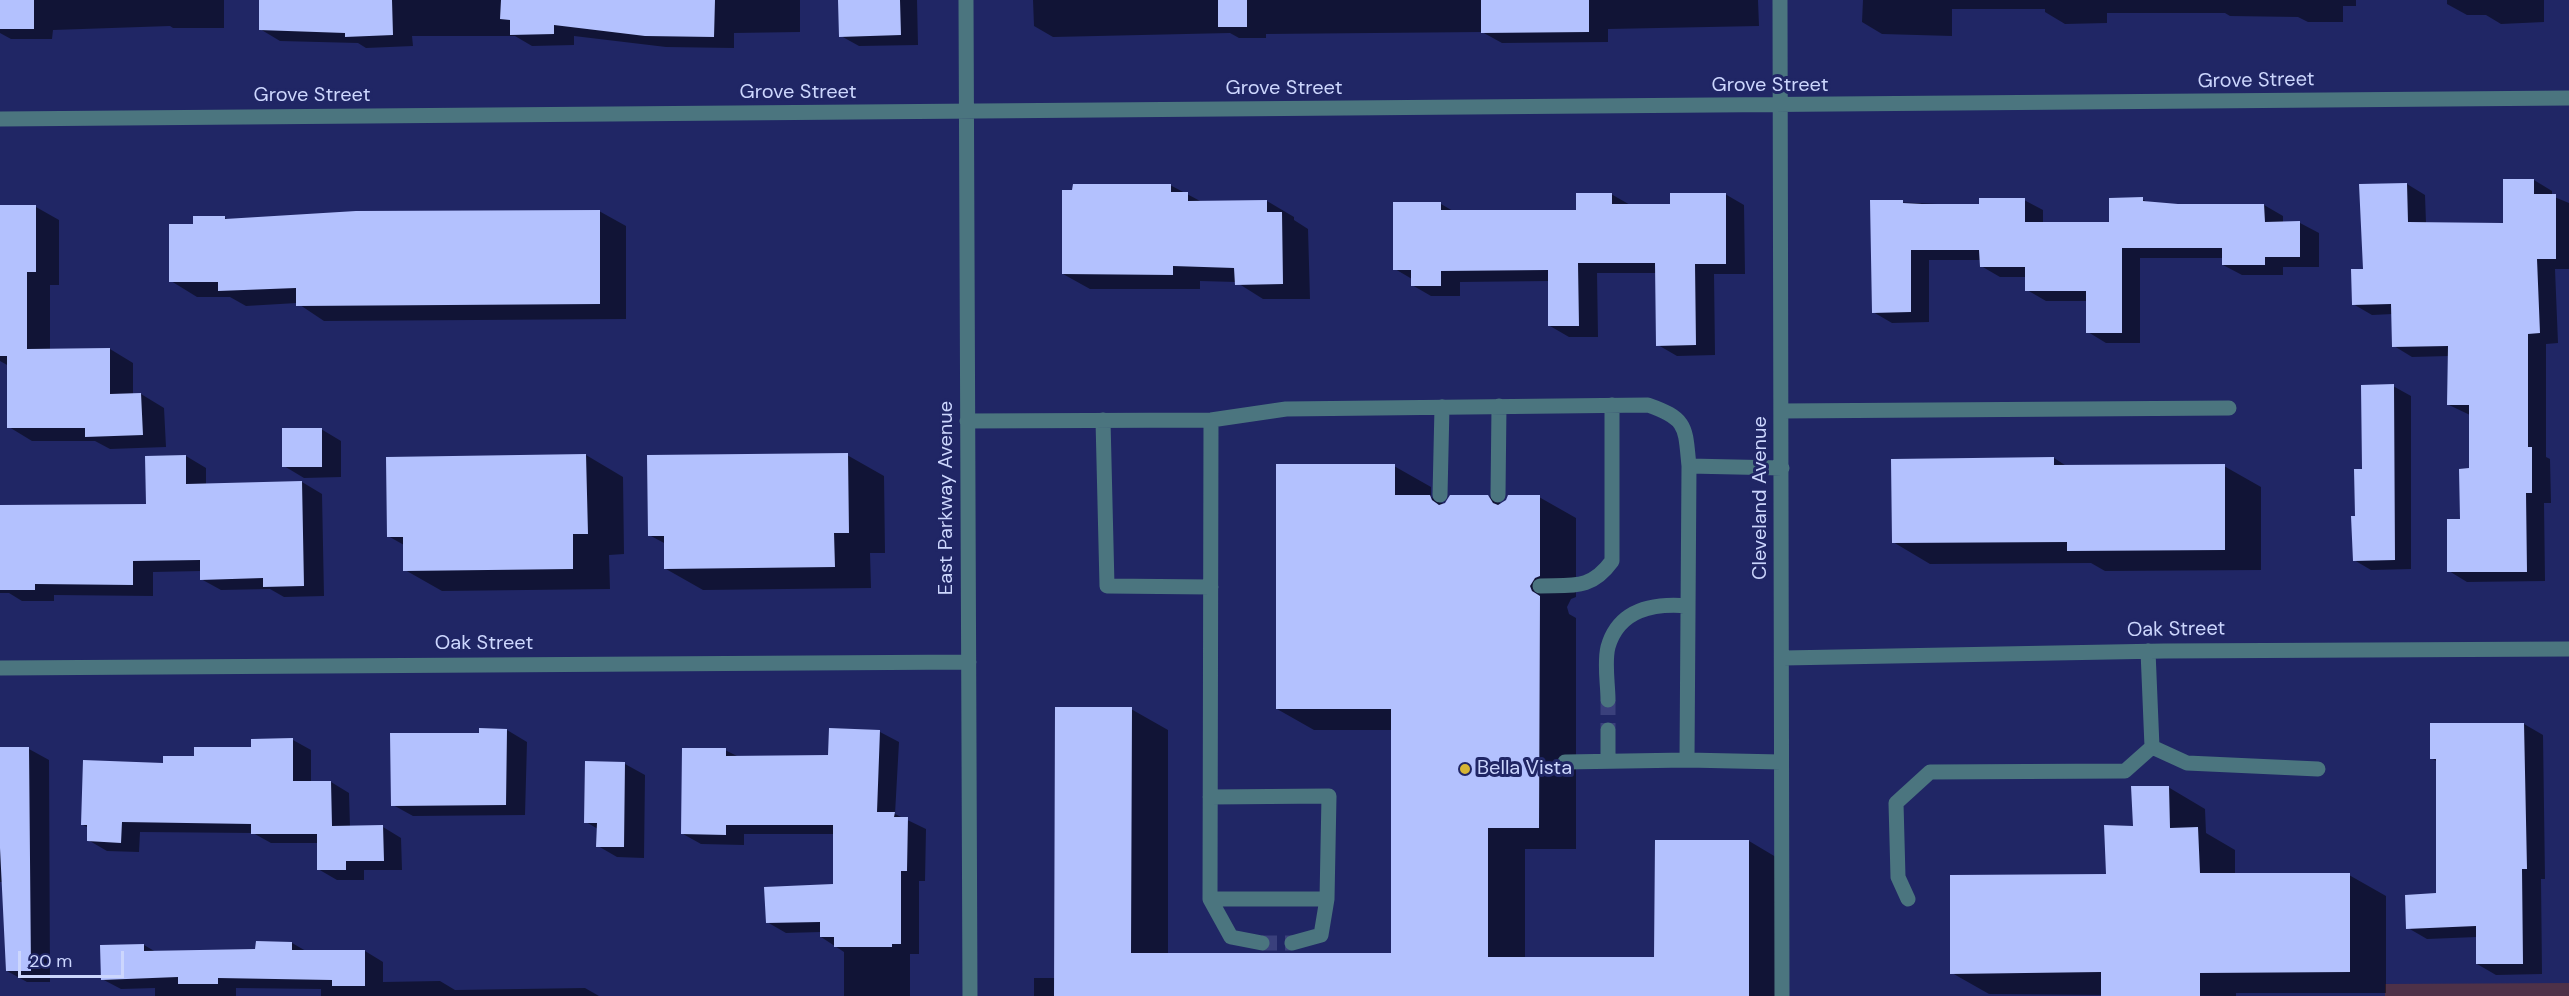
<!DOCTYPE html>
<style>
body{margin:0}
#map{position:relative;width:2569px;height:996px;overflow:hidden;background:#202665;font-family:"DM Sans",sans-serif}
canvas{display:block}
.scale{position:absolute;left:18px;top:951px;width:106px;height:27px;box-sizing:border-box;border:3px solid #ccd6fd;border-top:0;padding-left:8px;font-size:18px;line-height:21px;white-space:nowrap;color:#ccd6fd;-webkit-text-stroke:4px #202665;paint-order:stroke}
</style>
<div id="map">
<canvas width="2569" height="996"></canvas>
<div class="scale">20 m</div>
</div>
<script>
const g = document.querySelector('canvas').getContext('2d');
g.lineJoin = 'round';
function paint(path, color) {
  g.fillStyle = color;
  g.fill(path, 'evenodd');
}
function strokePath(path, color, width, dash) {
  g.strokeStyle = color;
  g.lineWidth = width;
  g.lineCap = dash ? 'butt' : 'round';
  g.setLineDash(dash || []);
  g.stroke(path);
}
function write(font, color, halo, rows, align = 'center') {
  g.font = font + ' "DM Sans",sans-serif';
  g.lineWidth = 6;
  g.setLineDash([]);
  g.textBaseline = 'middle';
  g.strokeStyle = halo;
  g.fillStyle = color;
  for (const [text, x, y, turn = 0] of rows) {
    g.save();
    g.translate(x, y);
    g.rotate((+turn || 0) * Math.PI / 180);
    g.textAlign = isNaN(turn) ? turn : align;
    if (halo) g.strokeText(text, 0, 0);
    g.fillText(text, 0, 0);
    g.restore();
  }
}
paint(new Path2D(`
 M 2569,983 L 2569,996 L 2385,996 L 2385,984 Z`), '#4e3148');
paint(new Path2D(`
 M 0,0 L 224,0 L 224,28 L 173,28 L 170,26 L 53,30 L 52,39 L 11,39 L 0,33 Z
 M 261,0 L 800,0 L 800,32 L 734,33 L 734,48 L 666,47 L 574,36 L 574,45 L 532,46 L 515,36 L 412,36 L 413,46 L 366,48 L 358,43 L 280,41 L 260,29 Z
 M 840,0 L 917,0 L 918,45 L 859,46 L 841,36 Z
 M 1033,0 L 1758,0 L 1759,26 L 1608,29 L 1608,42 L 1502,43 L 1482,32 L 1266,34 L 1266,38 L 1239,38 L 1230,33 L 1053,37 L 1034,26 Z
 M 1863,0 L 2356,0 L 2356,6 L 2343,6 L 2343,22 L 2308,22 L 2298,17 L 2230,16 L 2225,13 L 2107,13 L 2107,23 L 2065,24 L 2045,12 L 2045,9 L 1952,9 L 1952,36 L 1882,34 L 1862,22 Z
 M 2447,0 L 2544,0 L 2544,22 L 2501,24 L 2486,15 L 2467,15 L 2447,4 Z
 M 2534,180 L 2552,191 L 2552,196 L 2569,203 L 2569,269 L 2555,269 L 2558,343 L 2546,344 L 2546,457 L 2550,459 L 2551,503 L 2544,503 L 2545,581 L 2467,582 L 2449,571 L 2462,521 L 2470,470 L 2470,415 L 2449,405 L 2449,356 L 2412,357 L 2394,346 L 2393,314 L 2372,315 L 2353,304 L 2364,270 L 2407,184 L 2425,195 L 2426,223 L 2505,224 Z
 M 1170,185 L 1202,202 L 1267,201 L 1294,217 L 1294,220 L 1308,229 L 1310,299 L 1263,299 L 1236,282 L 1200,281 L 1200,289 L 1090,289 L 1063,274 Z
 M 1611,194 L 1632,206 L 1672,206 L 1725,194 L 1744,205 L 1745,274 L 1714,274 L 1715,355 L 1677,356 L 1658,345 L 1657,273 L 1597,273 L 1598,337 L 1569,337 L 1550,326 L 1550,281 L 1460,282 L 1460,296 L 1431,296 L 1412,285 L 1412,279 L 1395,269 L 1441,204 L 1453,211 L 1577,211 Z
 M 2142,199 L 2149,203 L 2178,205 L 2264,205 L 2283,216 L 2283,223 L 2300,223 L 2319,233 L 2319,267 L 2283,267 L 2283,275 L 2242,275 L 2223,265 L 2223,258 L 2140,258 L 2140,343 L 2106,343 L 2088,332 L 2088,301 L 2046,301 L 2027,290 L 2027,277 L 2000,277 L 1981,266 L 1981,260 L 1929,260 L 1929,322 L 1892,323 L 1873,312 L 1872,201 L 1981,206 L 2024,200 L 2043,210 L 2043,224 L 2111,224 Z
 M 36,207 L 59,220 L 59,285 L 50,285 L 50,350 L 110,349 L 133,363 L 133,395 L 141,394 L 164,408 L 166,447 L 110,449 L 95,441 L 32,441 L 9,427 L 9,366 L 0,361 L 0,218 Z
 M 599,211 L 626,226 L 626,319 L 324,321 L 297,303 L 246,306 L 230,297 L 197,297 L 171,281 L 195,225 L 225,218 L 229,220 Z
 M 2393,386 L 2411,396 L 2411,569 L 2371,570 L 2354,560 L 2356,518 L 2364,470 Z
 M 321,429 L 341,441 L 341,477 L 304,478 L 284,466 Z
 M 586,455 L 623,477 L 624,554 L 609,555 L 610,589 L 442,591 L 405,570 L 404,545 L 388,536 L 387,458 Z
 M 847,455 L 884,476 L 885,553 L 870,553 L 871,588 L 703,590 L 666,569 L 666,544 L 649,535 Z
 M 186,456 L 206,468 L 206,485 L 302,482 L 322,494 L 324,596 L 284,597 L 270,589 L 221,590 L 201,579 L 201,571 L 153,572 L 153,596 L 54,595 L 54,601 L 22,601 L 9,593 L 0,593 L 0,507 L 148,506 Z
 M 2054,458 L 2068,467 L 2224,466 L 2261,487 L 2261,570 L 2105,571 L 2091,563 L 1930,564 L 1893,542 Z
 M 1394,466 L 1431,487 L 1431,497 L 1445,505 L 1488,496 L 1502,504 L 1539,497 L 1576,518 L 1576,597 L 1571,599 L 1567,607 L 1569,614 L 1576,618 L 1576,849 L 1525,849 L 1525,958 L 1656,959 L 1749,841 L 1786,863 L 1786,996 L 1034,996 L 1034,978 L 1056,978 L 1131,709 L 1168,730 L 1168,954 L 1393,955 L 1393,730 L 1314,730 L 1277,709 Z
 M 2524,724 L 2543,735 L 2545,879 L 2541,879 L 2542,974 L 2496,975 L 2477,964 L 2477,937 L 2427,939 L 2408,928 L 2438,895 L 2438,762 L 2431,758 Z
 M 830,729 L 880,732 L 899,742 L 895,814 L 926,829 L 925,881 L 919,881 L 919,954 L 910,954 L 910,996 L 844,996 L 844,952 L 821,937 L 821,932 L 786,933 L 767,922 L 834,886 L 834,834 L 744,834 L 744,845 L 701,844 L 683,834 L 725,750 L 739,757 L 829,756 Z
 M 507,730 L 527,742 L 525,815 L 413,816 L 393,805 L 481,734 Z
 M 293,740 L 311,750 L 311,782 L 331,782 L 349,793 L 350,827 L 383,827 L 401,838 L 402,870 L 364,870 L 364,880 L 337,880 L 318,869 L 318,843 L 271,843 L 253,833 L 140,832 L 139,852 L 107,851 L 88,840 L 89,828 L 83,825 L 164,764 Z
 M 0,749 L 29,749 L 49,760 L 50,982 L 27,982 L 7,971 L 4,882 L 0,882 Z
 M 625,764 L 645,775 L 644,858 L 617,857 L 598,846 L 598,829 L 586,822 Z
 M 2168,787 L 2205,809 L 2206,833 L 2235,850 L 2235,875 L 2349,875 L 2386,896 L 2386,993 L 2236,993 L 2236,996 L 1989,994 L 1952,973 L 2108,875 L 2134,827 Z
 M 292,943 L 306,951 L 365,951 L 383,962 L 383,982 L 440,981 L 455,990 L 585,988 L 599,996 L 321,996 L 321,989 L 236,988 L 236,996 L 155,996 L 155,988 L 121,989 L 102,979 L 144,945 L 156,952 L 257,951 Z`), '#0007');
paint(new Path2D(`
 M 0,0 L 34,0 L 34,29 L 0,29 Z
 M 259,0 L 392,0 L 393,35 L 345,37 L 345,33 L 259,30 Z
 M 501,0 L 715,0 L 714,37 L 645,36 L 554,25 L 554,34 L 510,35 L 510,20 L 500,19 Z
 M 838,0 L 900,0 L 901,35 L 839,37 Z
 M 1218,0 L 1247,0 L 1247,27 L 1218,27 Z
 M 1481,0 L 1589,0 L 1589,32 L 1481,33 Z
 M 2503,179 L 2534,179 L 2534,194 L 2556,194 L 2556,259 L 2537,259 L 2540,333 L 2528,334 L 2528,447 L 2532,447 L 2532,493 L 2526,493 L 2527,572 L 2447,572 L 2447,519 L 2460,519 L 2459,469 L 2469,468 L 2469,405 L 2447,405 L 2448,346 L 2392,347 L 2391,304 L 2352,305 L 2351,269 L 2363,269 L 2359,184 L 2407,183 L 2408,222 L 2503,223 Z
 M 1073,184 L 1171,184 L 1171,192 L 1188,192 L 1188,201 L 1267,200 L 1267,212 L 1282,212 L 1283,284 L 1235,285 L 1234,268 L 1173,266 L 1173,275 L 1062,274 L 1062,190 L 1072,190 Z
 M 1576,193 L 1612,193 L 1612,204 L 1670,204 L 1670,193 L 1726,193 L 1726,264 L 1695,264 L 1696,345 L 1656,346 L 1655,263 L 1578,263 L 1579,326 L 1548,326 L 1548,270 L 1441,271 L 1441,286 L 1411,286 L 1411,270 L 1393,270 L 1393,202 L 1441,202 L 1441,210 L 1576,210 Z
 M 2143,197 L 2143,201 L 2178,204 L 2264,204 L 2265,222 L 2300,221 L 2300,257 L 2265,257 L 2265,265 L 2222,265 L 2222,248 L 2122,248 L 2122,333 L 2086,333 L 2086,291 L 2025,291 L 2025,267 L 1980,267 L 1979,250 L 1911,250 L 1911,312 L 1872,313 L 1870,200 L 1903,200 L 1903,203 L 1922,204 L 1979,204 L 1979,198 L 2025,198 L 2025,222 L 2109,222 L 2109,198 Z
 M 0,205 L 36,205 L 36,272 L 27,272 L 27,349 L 110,348 L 110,394 L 141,393 L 143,435 L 85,437 L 85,428 L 7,428 L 7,356 L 0,356 Z
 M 600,210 L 600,304 L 296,306 L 296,288 L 218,291 L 218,282 L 169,282 L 169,224 L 193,224 L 193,216 L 225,216 L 225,219 L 356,211 Z
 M 2394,384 L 2395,560 L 2353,561 L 2351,516 L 2355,516 L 2354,469 L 2362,469 L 2361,385 Z
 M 282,428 L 322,428 L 322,467 L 282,467 Z
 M 848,453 L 849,533 L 834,533 L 835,567 L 664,569 L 664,536 L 648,536 L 647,455 Z
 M 586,454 L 588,534 L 573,534 L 573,569 L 403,571 L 403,537 L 387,537 L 386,457 Z
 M 186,455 L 186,484 L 302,481 L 304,586 L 263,587 L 263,578 L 200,580 L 200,560 L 133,561 L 133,585 L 35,584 L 35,590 L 0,590 L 0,505 L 146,504 L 145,456 Z
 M 2054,457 L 2054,465 L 2225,464 L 2225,550 L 2067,551 L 2067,542 L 1892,543 L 1891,459 Z
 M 1276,464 L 1395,464 L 1395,495 L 1430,495 L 1432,500 L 1439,505 L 1445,503 L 1450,495 L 1488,495 L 1493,503 L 1498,505 L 1506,500 L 1508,495 L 1540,495 L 1540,576 L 1535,578 L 1530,586 L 1532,591 L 1540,596 L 1539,828 L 1488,828 L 1488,957 L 1654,957 L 1655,840 L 1749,840 L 1749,996 L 1054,996 L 1055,707 L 1132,707 L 1131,953 L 1391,953 L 1391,709 L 1276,709 Z
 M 2430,723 L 2524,723 L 2527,869 L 2522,869 L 2523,964 L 2476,964 L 2476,926 L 2406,929 L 2405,895 L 2436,893 L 2436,759 L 2430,759 Z
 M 479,728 L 507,729 L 506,805 L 391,806 L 390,733 L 479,733 Z
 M 829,728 L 880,730 L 877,812 L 895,812 L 894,817 L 908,817 L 907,871 L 901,871 L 901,944 L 892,944 L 892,947 L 834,947 L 834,937 L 820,937 L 820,922 L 766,923 L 764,887 L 833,884 L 833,825 L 726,825 L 726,835 L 681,834 L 682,748 L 726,748 L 726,756 L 828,755 Z
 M 293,738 L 293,781 L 331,781 L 332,826 L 383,825 L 384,861 L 346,861 L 346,870 L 317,870 L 317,834 L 251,834 L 251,824 L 122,822 L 121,843 L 87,841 L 87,825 L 81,825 L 83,760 L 163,763 L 163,756 L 194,756 L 194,747 L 251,747 L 251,739 Z
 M 0,747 L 29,747 L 31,971 L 6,971 L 0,848 Z
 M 585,761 L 625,762 L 624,847 L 596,847 L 597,823 L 584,823 Z
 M 2131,786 L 2169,786 L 2170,828 L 2198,827 L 2200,873 L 2350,873 L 2350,972 L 2200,973 L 2200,996 L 2101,996 L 2101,972 L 1950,974 L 1950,875 L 2106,874 L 2104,825 L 2133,826 Z
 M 256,941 L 292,942 L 292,950 L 365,950 L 365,986 L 332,986 L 332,980 L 218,978 L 218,984 L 178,984 L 178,977 L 101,980 L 100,945 L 144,944 L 144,951 L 255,949 Z`), '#b3c1fe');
strokePath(new Path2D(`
 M 1608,700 L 1608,730
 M 1262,943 L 1292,943`), '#3a407c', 15, [15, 8]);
strokePath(new Path2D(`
 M 966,0 L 970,996
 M 1780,0 L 1782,996
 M 0,119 L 2569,98
 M 1781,411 L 2229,408
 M 1103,420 L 1107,586 L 1211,587
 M 967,421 L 1211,420 L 1286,409 L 1648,405 C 1688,419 1685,427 1689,466 L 1782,468
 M 1689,466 L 1687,760 L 1781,762
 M 1440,495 L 1442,407
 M 1498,495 L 1499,406
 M 1540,586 C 1573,585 1591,590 1612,561 L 1612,405
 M 1783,658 L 2164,651 L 2569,649
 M 0,668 L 969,662
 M 1608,700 C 1608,684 1604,663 1608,647 C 1619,609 1654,603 1688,606
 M 1608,730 L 1608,761
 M 2152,747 L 2187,763 L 2318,769
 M 1565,762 L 1687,760
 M 1210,797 L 1329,796 L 1327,899 L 1210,899 L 1211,420
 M 1210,899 L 1231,937 L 1262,943
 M 1908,899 L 1898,877 L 1896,803 L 1930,772 L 2125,771 L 2152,747 L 2148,651
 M 1292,943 L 1321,935 L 1327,899`), '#4b757f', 15);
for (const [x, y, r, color] of [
 [1465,769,6,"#d6b534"]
]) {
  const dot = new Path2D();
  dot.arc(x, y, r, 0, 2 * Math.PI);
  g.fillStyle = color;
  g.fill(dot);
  strokePath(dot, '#202665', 2);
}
write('20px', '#ccd6fd', '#202665', [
 ["Grove Street",2256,81,-1],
 ["Grove Street",1770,86],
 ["Grove Street",1284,89],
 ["Grove Street",798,93],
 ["Grove Street",312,96],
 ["East Parkway Avenue",947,498,-90],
 ["Cleveland Avenue",1761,498,-90],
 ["Oak Street",2176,630,-1],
 ["Oak Street",484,644]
]);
write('20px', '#ccd6fd', '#202665', [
 ["Bella Vista",1477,769]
], 'left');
</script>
